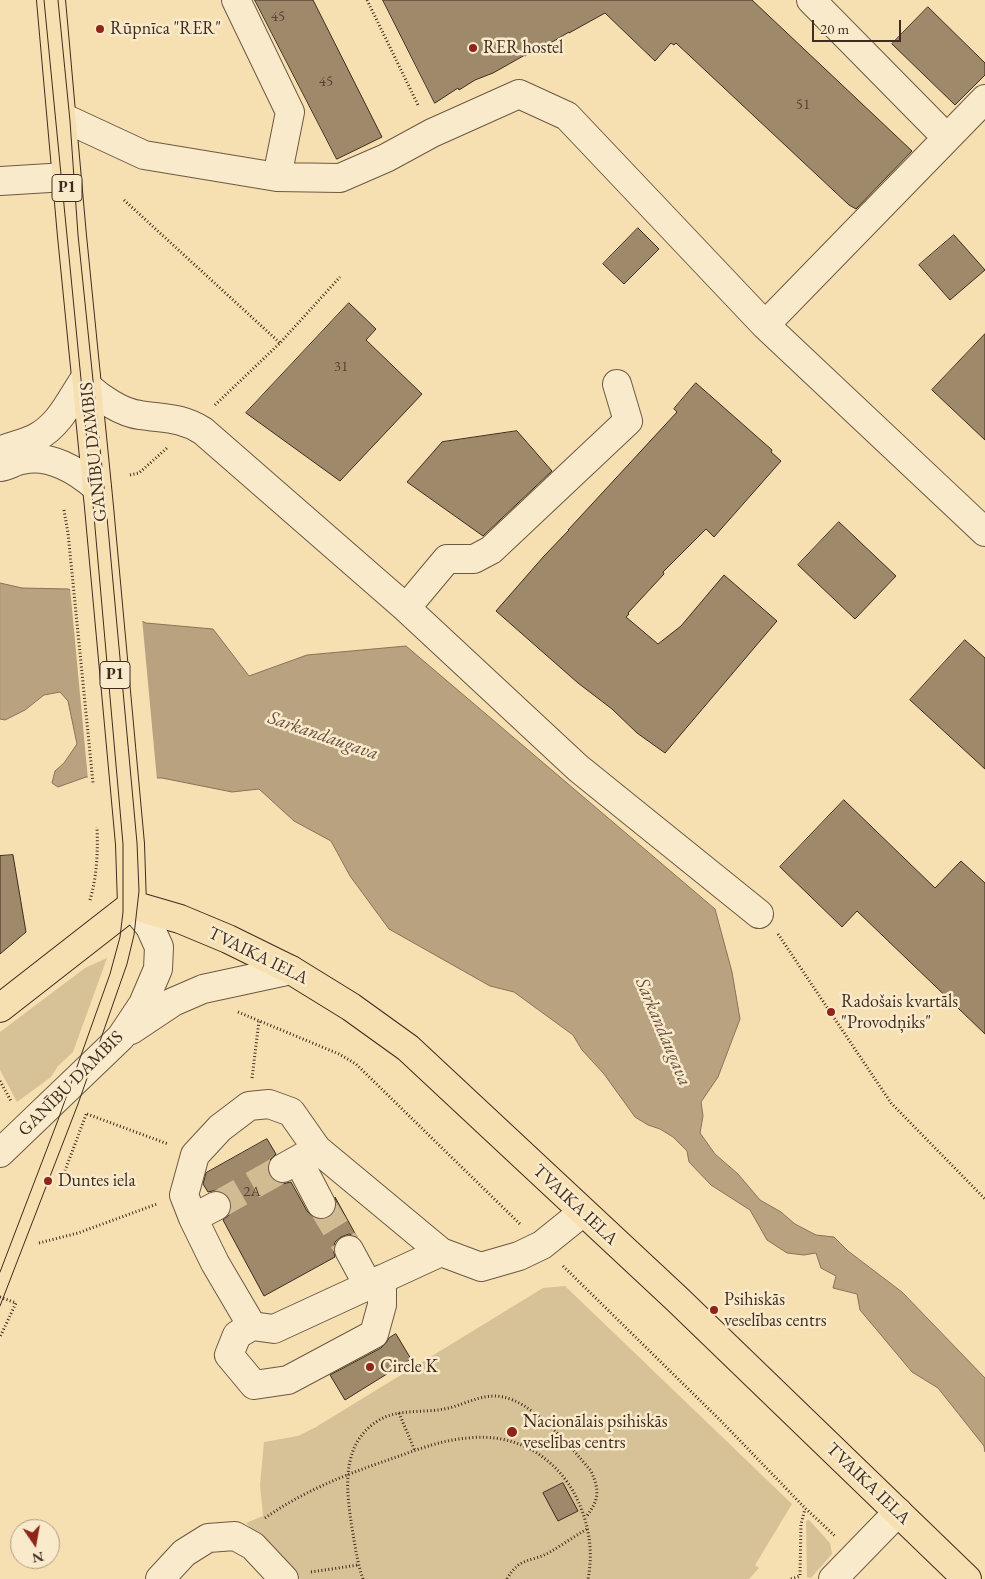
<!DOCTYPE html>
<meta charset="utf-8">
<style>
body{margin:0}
#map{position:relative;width:985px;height:1579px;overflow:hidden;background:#f6dfb0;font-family:"EB Garamond",serif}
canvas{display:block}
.north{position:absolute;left:10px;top:1519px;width:50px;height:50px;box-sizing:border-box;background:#f9eacc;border:1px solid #af9e87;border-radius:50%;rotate:168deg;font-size:14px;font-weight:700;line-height:20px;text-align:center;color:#3f2c1f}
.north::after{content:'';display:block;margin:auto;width:18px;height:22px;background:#8f2418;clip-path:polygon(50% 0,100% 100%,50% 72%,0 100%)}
.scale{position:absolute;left:812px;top:20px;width:89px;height:22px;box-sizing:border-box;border:2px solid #3f2c1f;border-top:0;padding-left:6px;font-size:15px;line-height:18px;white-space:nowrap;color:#3f2c1f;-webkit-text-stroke:4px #f9eacc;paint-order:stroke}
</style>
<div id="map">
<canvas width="985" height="1579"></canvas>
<div class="north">N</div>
<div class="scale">20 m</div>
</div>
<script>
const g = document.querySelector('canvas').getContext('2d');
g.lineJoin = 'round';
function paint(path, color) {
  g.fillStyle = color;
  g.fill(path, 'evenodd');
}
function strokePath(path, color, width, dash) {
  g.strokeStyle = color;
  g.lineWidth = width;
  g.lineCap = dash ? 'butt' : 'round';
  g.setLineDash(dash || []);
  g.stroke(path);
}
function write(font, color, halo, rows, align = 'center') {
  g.font = font + ' "EB Garamond",serif';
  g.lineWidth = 5;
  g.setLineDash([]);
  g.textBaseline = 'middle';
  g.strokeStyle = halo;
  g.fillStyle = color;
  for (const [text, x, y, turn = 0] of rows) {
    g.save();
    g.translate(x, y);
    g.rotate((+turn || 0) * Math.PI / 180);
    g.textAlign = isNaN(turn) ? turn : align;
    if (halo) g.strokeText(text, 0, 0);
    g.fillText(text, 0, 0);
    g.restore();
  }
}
paint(new Path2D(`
 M 107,958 L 73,1052 L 58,1066 L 51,1077 L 17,1102 L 0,1070 L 0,1032 L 85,968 Z
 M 565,1286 L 792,1504 L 755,1565 L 759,1568 L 749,1579 L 300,1579 L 246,1523 L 263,1516 L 260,1485 L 264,1442 L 298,1436 L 316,1427 L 543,1288 Z
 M 809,1520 L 830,1543 L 832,1554 L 811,1578 L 807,1577 L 806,1521 Z`), '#d7c197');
const water = new Path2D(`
 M 0,583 L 22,588 L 68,589 L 146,623 L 213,629 L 249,676 L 307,655 L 406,646 L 715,909 L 732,972 L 740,1019 L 718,1077 L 701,1102 L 703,1116 L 700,1133 L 715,1154 L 738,1174 L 760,1200 L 781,1212 L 795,1224 L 816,1235 L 834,1237 L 848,1251 L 902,1292 L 985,1378 L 985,1452 L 984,1446 L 938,1388 L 912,1372 L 860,1310 L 857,1294 L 833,1288 L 836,1276 L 821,1268 L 816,1253 L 804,1255 L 787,1253 L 767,1240 L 750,1210 L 711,1185 L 689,1162 L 687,1151 L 673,1137 L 660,1129 L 648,1125 L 635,1117 L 604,1074 L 582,1050 L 573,1035 L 514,992 L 490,986 L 389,929 L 350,876 L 331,841 L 294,821 L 259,789 L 232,792 L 162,778 L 86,777 L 58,787 L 52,783 L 55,771 L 64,763 L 77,744 L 68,701 L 60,692 L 44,695 L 25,710 L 5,720 L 0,719 Z`);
paint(water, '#b8a27f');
strokePath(water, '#887359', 1);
paint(new Path2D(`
 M 70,588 L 142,618 L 157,780 L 88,780 Z`), '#f6dfb0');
const building = new Path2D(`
 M 255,0 L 313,0 L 382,137 L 337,159 Z
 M 383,0 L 752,0 L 912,151 L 856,209 L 849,205 L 676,43 L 674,45 L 671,43 L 655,61 L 605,13 L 569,33 L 569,32 L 547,45 L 547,43 L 525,56 L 525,55 L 493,73 L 475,80 L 459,90 L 458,88 L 435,103 Z
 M 928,7 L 985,63 L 985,75 L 955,105 L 892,44 Z
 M 638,228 L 659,249 L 624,284 L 603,264 Z
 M 954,235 L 985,270 L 950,300 L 919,265 Z
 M 349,303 L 376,329 L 366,340 L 422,394 L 340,481 L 246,413 Z
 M 985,334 L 985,440 L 932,390 Z
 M 696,383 L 772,450 L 771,452 L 781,461 L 714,537 L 706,529 L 663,572 L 664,574 L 628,613 L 629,614 L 626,617 L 658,644 L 681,626 L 724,575 L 777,621 L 665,753 L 637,733 L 612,709 L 578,683 L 496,611 L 544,556 L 569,530 L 568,530 L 677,412 L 674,409 Z
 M 517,431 L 552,471 L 483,536 L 407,482 L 442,442 Z
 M 839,522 L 896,576 L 855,619 L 798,565 Z
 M 965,640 L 985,658 L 985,769 L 910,700 Z
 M 844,800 L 935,888 L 961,861 L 985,883 L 985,1034 L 857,911 L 842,927 L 780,867 Z
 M 13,855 L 26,932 L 0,954 L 0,856 Z
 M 267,1139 L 276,1154 L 270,1160 L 267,1167 L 270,1176 L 275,1182 L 282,1184 L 291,1182 L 307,1211 L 313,1217 L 320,1220 L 328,1218 L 334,1213 L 337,1205 L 335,1197 L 357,1237 L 349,1234 L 341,1237 L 335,1242 L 333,1249 L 335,1257 L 264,1296 L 223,1220 L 229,1215 L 232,1207 L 230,1198 L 225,1193 L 217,1190 L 208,1192 L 203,1184 L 206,1173 Z
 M 396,1334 L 411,1359 L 345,1400 L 330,1375 L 381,1348 L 386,1343 L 389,1338 Z
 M 563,1483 L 578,1511 L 558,1521 L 543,1493 Z`);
paint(building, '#9e896a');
strokePath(building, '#3f2c1f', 1);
strokePath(new Path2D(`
 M 321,1204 L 349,1250
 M 216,1206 L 283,1168`), '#d1bb93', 28, [28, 14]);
const minor = new Path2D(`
 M 236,0 L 290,112 L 277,177
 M 811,0 L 947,138
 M 62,117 L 144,155 L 277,177 L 340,178 L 386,158 L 432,133 L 519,94 L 567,116 L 765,325 L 985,532
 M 0,181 L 66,177
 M 765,325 L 985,99
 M 87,386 C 100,398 122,413 140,415 C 165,419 181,417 203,431 L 406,608 L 578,768 L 759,914
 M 0,451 C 12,445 25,444 37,437 C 61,424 71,398 86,377
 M 0,467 C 8,466 15,461 22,460 C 49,453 78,471 97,488
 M 406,608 L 447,559 L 474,559 L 491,550 L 628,421 L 617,384
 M 131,1030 L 173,1002 L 203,989 L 291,970
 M 0,1153 L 121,1037 L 143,1004 L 158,969 L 159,947 L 150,927 L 132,905
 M 298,1160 L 321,1204
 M 283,1168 L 317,1149 L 441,1252 L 481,1267 L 519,1256 L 542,1245 L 583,1212
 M 216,1206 L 193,1218 L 215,1263 L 252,1326 L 274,1329 L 441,1252
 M 193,1218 L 184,1195 L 195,1155 L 220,1128 L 249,1106 L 269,1104 L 291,1112 L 317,1149
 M 349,1250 L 368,1285
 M 252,1326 L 237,1335 L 229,1355 L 254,1385 L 288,1380 L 374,1334 L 382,1305 L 382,1279
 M 160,1579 L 184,1553 L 208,1538 L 235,1536 L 253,1546 L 284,1579
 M 833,1579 L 898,1512`);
const major = new Path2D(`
 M 51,0 L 72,236 L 99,507 L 130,844 L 132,905
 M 132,905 L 180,919 L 228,939 L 291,970 L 351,1007 L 408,1048 L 677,1299 L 967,1579
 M 0,1008 L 132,905`);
strokePath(minor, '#6d5943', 30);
strokePath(major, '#3f2c1f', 30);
strokePath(new Path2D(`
 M 367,0 L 419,107
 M 124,200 L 280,343
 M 215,405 L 280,343 L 340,277
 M 130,475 L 139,473 L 167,448
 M 64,510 L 68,533 L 93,783
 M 90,900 C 97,876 98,852 97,827
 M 778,934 L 891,1103 L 985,1199
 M 238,1012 L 339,1054 L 356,1064 L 521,1225
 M 252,1078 L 259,1021
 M 0,1081 L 11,1101
 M 87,1114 L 168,1144
 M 60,1184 L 87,1112
 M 39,1243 L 78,1233 L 157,1204
 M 563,1266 L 721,1421 L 805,1508 L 835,1536
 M 0,1297 L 16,1303 L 0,1337
 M 399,1413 L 415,1451
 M 265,1518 C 302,1492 344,1475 388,1460 C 414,1451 440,1440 468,1438 C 512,1433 551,1453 573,1491 C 588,1518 594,1549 588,1579
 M 311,1572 L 358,1565
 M 363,1579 C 357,1562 355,1545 352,1528 C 346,1488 340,1442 381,1419 C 399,1409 424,1413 444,1409 C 470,1404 486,1389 513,1400 C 541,1412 572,1448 591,1471 C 600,1491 599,1500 586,1517
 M 507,1579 C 520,1556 531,1563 550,1552 C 562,1545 575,1536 587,1529
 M 791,1579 L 800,1576 L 801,1524 L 805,1509`), '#3f2c1f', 3, [1, 2.5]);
strokePath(minor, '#f9eacc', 28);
strokePath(major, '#f6dfb0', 28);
strokePath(new Path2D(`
 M 0,1272 L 58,1120 L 110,974 L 120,937 L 123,912 L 123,844 L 91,482 L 44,0
 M 0,1306 L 78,1104 L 127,964 L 134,935 L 139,891 L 137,843 L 106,506 L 78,235 L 70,121 L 58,0`), '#3f2c1f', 1);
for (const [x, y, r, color] of [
 [100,29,5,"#8f2418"],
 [473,48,5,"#8f2418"],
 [831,1012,5,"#8f2418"],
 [48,1181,5,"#8f2418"],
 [714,1310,5,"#8f2418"],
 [370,1367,5,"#8f2418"],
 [512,1432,6,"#8f2418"]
]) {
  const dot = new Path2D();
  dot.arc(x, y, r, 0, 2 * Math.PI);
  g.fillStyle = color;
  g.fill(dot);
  strokePath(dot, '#f9eacc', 2);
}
write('15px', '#574332', null, [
 ["45",278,17],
 ["45",326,82],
 ["51",803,105],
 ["31",341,367],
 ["2A",252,1192]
]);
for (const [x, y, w] of [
 [67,188,30],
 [115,675,30]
]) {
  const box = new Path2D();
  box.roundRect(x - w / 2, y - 13.5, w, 27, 4);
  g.fillStyle = '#f9eacc';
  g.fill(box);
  strokePath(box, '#3f2c1f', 1);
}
write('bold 16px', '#3f2c1f', null, [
 ["P1",67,188],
 ["P1",115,675]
]);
write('18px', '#3f2c1f', '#f9eacc', [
 ["Rūpnīca \"RER\"",110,29],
 ["RER hostel",483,48],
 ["Radošais kvartāls",841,1002],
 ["\"Provodņiks\"",841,1023],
 ["Duntes iela",58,1181],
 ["Psihiskās",724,1300],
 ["veselības centrs",724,1321],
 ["Circle K",380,1367],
 ["Nacionālais psihiskās",523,1422],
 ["veselības centrs",523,1443]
], 'left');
write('18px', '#3f2c1f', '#f9eacc', [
 ["GANĪBU DAMBIS",94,452,-96],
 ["TVAIKA IELA",258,956,26],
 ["GANĪBU DAMBIS",71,1084,-45],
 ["TVAIKA IELA",575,1205,43],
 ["TVAIKA IELA",868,1484,44]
]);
write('italic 19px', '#634f3c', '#f9eacc', [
 ["Sarkandaugava",323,736,19],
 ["Sarkandaugava",663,1032,67]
]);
</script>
